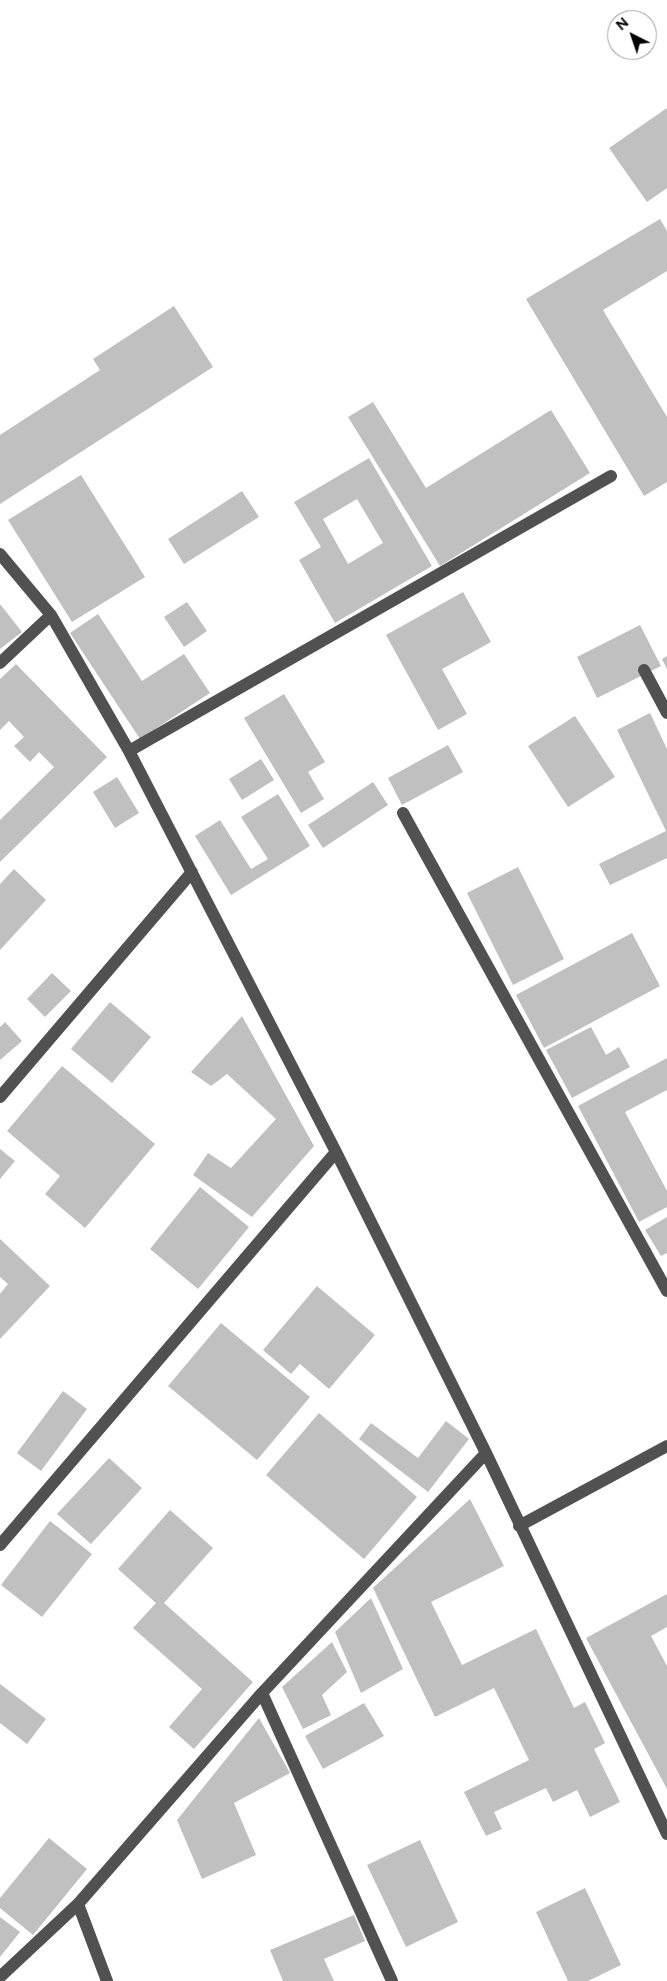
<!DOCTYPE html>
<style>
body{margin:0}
#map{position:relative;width:667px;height:1981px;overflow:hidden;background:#fff;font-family:Figtree,sans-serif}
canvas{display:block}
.north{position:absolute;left:607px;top:10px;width:50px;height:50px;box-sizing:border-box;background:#fff;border:1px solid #999;border-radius:50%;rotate:319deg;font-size:14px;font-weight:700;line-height:20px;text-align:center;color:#000}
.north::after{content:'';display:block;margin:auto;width:18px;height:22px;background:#000;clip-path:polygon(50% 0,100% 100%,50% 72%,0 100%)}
</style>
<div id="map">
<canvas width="667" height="1981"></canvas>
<div class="north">N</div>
</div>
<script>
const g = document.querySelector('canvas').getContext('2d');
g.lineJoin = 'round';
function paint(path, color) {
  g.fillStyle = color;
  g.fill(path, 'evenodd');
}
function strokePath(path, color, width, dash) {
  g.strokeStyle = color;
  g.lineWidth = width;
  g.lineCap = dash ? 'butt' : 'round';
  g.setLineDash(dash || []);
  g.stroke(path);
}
paint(new Path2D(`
 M 667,108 L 667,188 L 647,202 L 609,148 Z
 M 660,219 L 667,231 L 667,271 L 603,310 L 667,417 L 667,482 L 644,496 L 526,299 Z
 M 174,306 L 213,367 L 0,504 L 0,435 L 100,370 L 93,359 Z
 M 373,402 L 426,488 L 551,410 L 590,473 L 440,566 L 348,417 Z
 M 369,458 L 432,566 L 335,623 L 299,560 L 321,547 L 294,502 ZM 357,499 L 383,543 L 348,564 L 323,519 Z
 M 81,475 L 145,577 L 72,622 L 8,520 Z
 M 242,491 L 259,517 L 184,564 L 168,539 Z
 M 463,592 L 491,642 L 442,669 L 467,714 L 438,730 L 386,635 Z
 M 187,602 L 207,631 L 184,647 L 164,617 Z
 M 0,604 L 22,632 L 0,649 Z
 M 98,614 L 142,681 L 184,654 L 210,693 L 140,739 L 70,633 Z
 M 640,625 L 661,666 L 597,698 L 577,657 Z
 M 667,656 L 667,669 L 662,659 Z
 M 16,664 L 107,757 L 0,862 L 0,820 L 54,767 L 39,752 L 30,762 L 14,746 L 24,737 L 9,721 L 0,730 L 0,679 Z
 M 284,694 L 325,762 L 308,772 L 324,799 L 301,813 L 244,718 Z
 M 650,713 L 667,749 L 667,858 L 610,885 L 599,864 L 666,831 L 617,730 Z
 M 575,716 L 615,777 L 568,807 L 528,746 Z
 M 448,745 L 463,772 L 402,805 L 388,778 Z
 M 261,759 L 274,780 L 242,800 L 229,779 Z
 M 117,777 L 139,813 L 115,828 L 93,792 Z
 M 373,782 L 388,805 L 323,848 L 308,825 Z
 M 278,794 L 310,846 L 231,895 L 195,836 L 220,820 L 251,869 L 268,859 L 241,817 Z
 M 518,867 L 564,959 L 513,985 L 467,893 Z
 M 14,869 L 46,900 L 0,950 L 0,884 Z
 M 632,933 L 660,986 L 544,1048 L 516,995 Z
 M 52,973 L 71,991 L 45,1017 L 27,999 Z
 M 110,1002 L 151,1037 L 112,1083 L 71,1049 Z
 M 242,1016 L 314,1146 L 252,1217 L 193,1175 L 208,1153 L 231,1168 L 276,1119 L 227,1074 L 211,1086 L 191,1072 Z
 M 5,1022 L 22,1041 L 0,1060 L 0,1027 Z
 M 591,1027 L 606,1055 L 619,1047 L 630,1067 L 572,1098 L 546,1050 Z
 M 667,1058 L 667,1090 L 625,1112 L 667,1191 L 667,1207 L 639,1222 L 578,1106 Z
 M 62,1066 L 155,1144 L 85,1228 L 45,1194 L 60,1176 L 7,1131 Z
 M 0,1149 L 15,1161 L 0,1179 Z
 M 200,1187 L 249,1227 L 198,1289 L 150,1249 Z
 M 667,1217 L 667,1253 L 661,1256 L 645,1230 Z
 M 0,1239 L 50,1286 L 0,1339 L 0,1294 L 8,1284 L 0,1277 Z
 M 317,1286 L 375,1335 L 329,1389 L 300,1364 L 291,1374 L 263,1350 Z
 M 221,1323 L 310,1397 L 257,1460 L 168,1386 Z
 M 63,1391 L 87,1409 L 41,1471 L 17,1453 Z
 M 319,1413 L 417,1497 L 364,1559 L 266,1475 Z
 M 446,1421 L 469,1439 L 428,1492 L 359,1439 L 371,1423 L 418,1458 Z
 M 109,1458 L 142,1488 L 91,1544 L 57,1514 Z
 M 470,1499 L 504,1566 L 431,1602 L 462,1665 L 536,1629 L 574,1708 L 585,1702 L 605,1743 L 594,1749 L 620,1802 L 590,1817 L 577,1790 L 553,1802 L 546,1788 L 494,1812 L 502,1829 L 486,1836 L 464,1792 L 529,1760 L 494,1688 L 435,1717 L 373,1588 Z
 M 170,1510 L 213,1548 L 164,1603 L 253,1682 L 194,1749 L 169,1727 L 202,1689 L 133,1628 L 156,1603 L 118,1569 Z
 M 50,1521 L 92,1554 L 42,1617 L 1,1585 Z
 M 667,1594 L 667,1627 L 651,1636 L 667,1666 L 667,1789 L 586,1638 Z
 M 371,1598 L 403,1669 L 361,1693 L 335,1632 Z
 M 332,1642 L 347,1672 L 322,1695 L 331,1715 L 303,1729 L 282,1687 Z
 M 0,1684 L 46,1719 L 27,1744 L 0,1723 Z
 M 364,1703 L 384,1736 L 323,1769 L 305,1736 Z
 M 259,1718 L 290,1773 L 234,1803 L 256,1855 L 202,1879 L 177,1820 Z
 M 49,1838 L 87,1869 L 33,1935 L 0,1908 L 0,1898 Z
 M 420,1840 L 458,1922 L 406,1947 L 367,1865 Z
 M 585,1888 L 621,1965 L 588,1981 L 568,1981 L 536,1912 Z
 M 354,1915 L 365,1941 L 324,1959 L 334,1981 L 283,1981 L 270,1950 Z
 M 0,1917 L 20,1932 L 0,1957 Z`), '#c0c0c0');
strokePath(new Path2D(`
 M 0,554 L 51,615 L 129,751 L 336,1152 L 486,1453 L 667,1834
 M 0,663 L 51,615
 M 644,670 L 667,713
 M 129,751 L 611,476
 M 403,813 L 667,1291
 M 0,1097 L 192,872
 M 519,1526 L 667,1446
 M 0,1545 L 336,1152
 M 262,1693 L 392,1981
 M 78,1904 L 107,1981
 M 0,1977 L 78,1904 L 262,1693 L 486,1453`), '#515151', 12);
</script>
